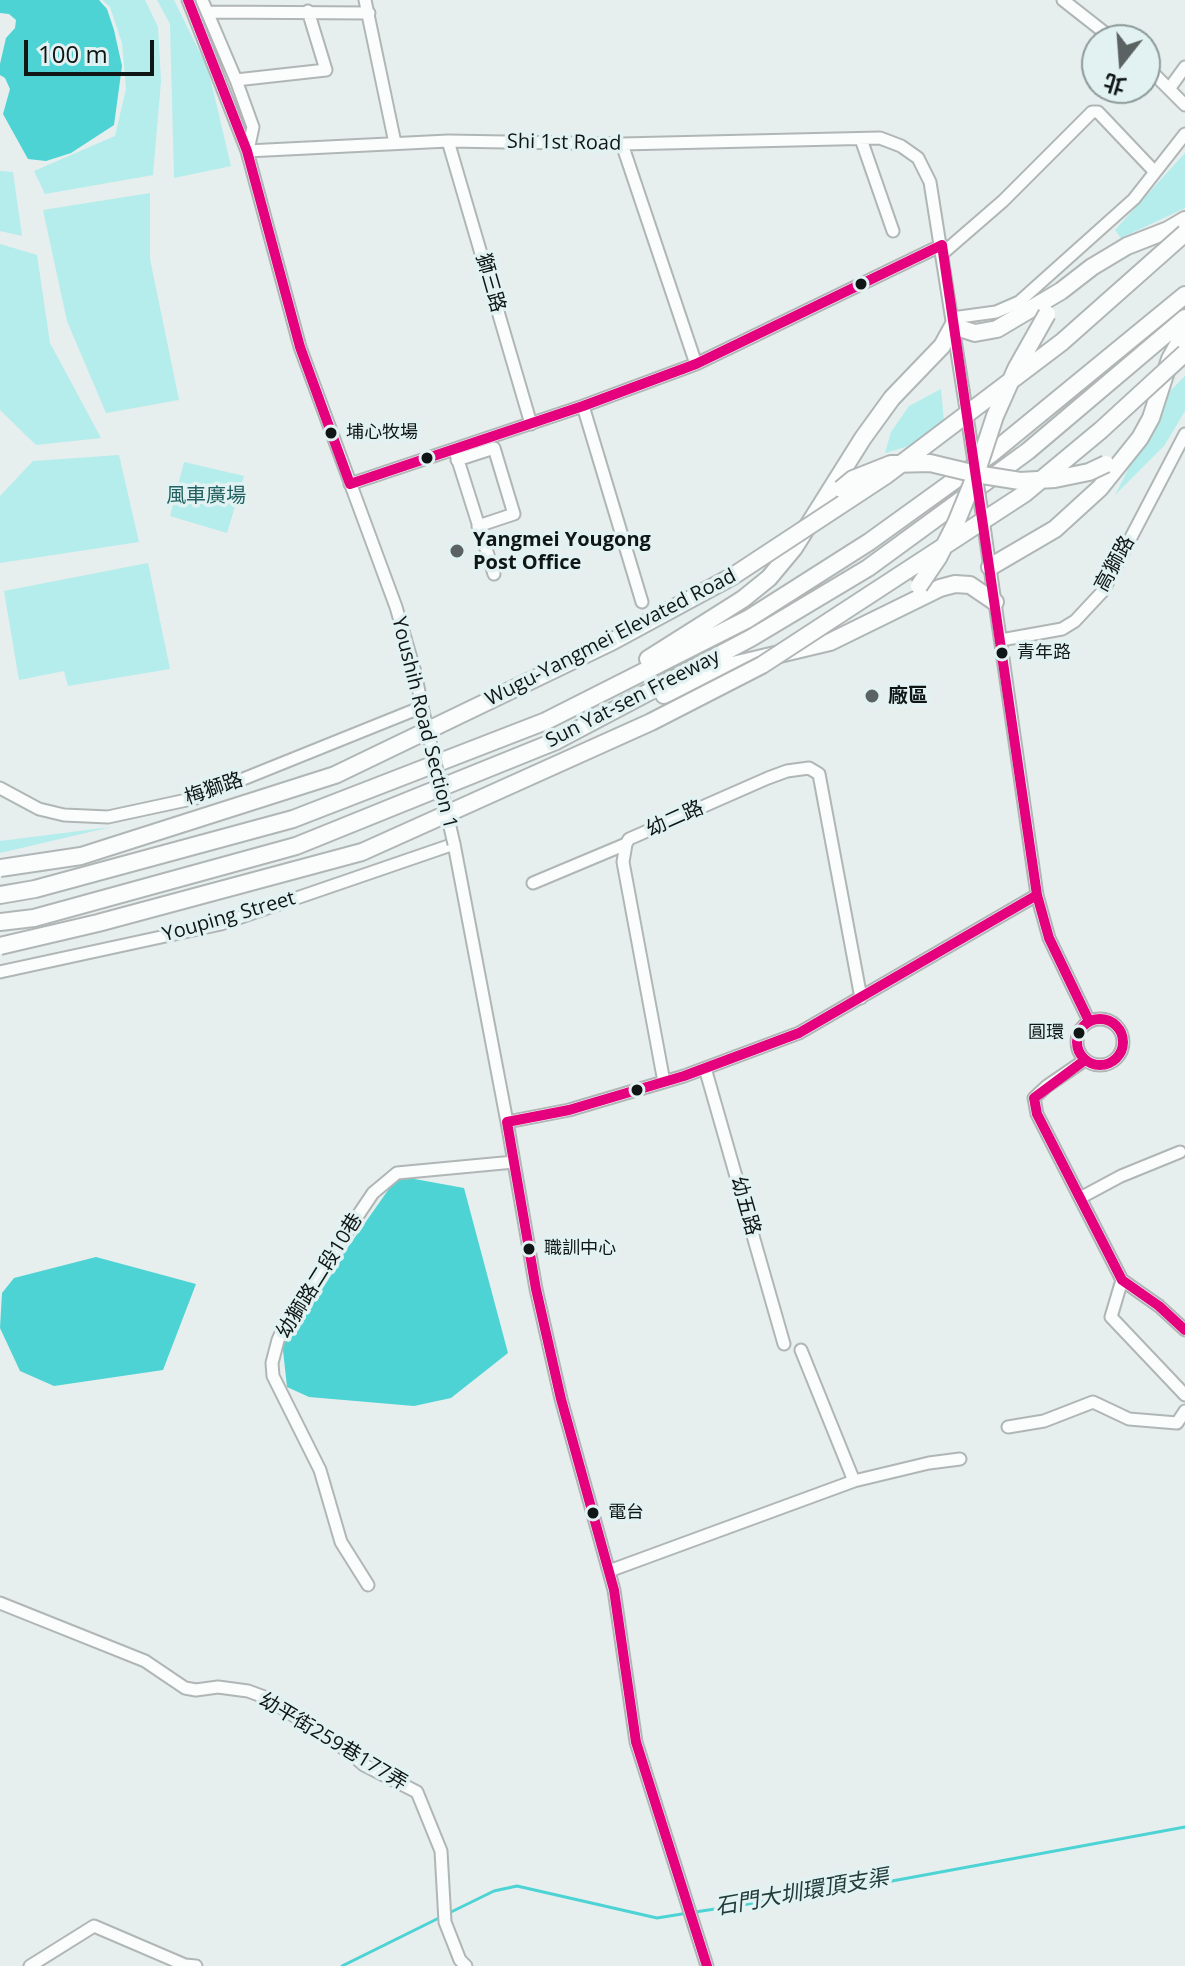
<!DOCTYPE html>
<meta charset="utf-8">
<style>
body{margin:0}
#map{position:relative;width:1185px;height:1966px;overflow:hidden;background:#e6eeee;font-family:"Open Sans","Noto Sans TC",sans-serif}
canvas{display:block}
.north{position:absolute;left:1081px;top:24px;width:80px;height:80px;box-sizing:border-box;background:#e2f2f2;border:2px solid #8e9a9a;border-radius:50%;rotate:197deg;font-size:22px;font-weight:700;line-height:32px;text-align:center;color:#101616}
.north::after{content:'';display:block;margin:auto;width:28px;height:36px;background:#5b6262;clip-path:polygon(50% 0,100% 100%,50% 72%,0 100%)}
.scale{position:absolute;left:24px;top:40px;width:130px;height:36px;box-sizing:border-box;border:4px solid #101616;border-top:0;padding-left:10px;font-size:24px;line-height:28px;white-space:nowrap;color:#101616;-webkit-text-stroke:6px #e2f2f2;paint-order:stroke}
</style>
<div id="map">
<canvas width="1185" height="1966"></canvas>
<div class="north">北</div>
<div class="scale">100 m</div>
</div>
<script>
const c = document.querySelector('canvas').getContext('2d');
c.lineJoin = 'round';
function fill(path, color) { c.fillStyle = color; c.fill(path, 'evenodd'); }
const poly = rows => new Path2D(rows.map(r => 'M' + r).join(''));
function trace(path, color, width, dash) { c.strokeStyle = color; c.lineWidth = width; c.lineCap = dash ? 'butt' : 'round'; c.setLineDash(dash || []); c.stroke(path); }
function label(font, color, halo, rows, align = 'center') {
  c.font = font + ' "Open Sans","Noto Sans TC",sans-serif'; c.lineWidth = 7; c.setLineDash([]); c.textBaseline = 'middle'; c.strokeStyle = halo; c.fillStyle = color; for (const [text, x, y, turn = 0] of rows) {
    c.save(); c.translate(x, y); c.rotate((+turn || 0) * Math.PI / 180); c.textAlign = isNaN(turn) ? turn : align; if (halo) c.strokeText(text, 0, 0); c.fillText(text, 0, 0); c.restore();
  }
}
fill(poly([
 [102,0,145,0,158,27,161,81,153,175,45,194,34,171,115,136,126,89,122,43,110,7],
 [157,0,174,0,208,69,231,166,174,178,170,24],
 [1185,153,1185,208,1121,238,1115,230],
 [0,171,13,172,22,236,0,231],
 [150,193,150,259,179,400,106,413,67,321,43,210],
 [0,244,37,255,50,343,101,438,36,445,0,410],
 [1185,376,1185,411,1164,446,1115,495,1166,395],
 [941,389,944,422,919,443,885,453,891,432,909,406],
 [119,455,139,542,0,563,0,496,33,461],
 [184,462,244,476,227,533,170,516],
 [148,563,170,669,68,686,64,671,19,680,4,591],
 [111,827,0,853,0,841]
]), '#b4edec');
fill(poly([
 [0,0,99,0,107,9,114,30,122,66,114,125,71,153,46,161,28,159,3,114,10,89,5,78,0,75,0,64,6,38,15,28,16,20,9,14,0,13],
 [398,1176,464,1188,508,1353,451,1398,414,1406,309,1397,287,1387,282,1341],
 [96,1257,196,1284,163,1370,54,1386,20,1371,0,1328,2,1293,14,1278]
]), '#4dd3d4');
trace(poly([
 [695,1912,854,1888,1185,1827],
 [449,1913,494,1891,517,1886,657,1918,688,1913],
 [342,1966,443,1916]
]), '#4dd3d4', 3);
const minor = poly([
 [202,0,236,80,253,127,248,150],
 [365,0,395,143],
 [1063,0,1114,40],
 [208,12,369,13],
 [1145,65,1185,105],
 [236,80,326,70,308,11],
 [1169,89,1185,67],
 [861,139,893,231],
 [448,141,531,424],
 [622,144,696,364],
 [247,151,448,141,622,144,880,138,901,146,918,158,930,182,963,390],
 [943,253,1003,201,1092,112,1098,112,1154,171],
 [952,318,996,312,1019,302,1134,199,1185,134],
 [583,406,642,602],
 [456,454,494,574],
 [457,460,494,448,514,514,478,526],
 [350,484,583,406,696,364,942,245],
 [985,533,1037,895,1049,938,1089,1021],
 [1001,640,1062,629,1075,621,1103,591,1185,434],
 [0,788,39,809,64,815,108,817,196,798,422,707,415,672,396,607,300,347,247,151,188,0],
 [626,844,623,862,664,1082],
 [533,883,626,844,629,839,768,778,787,771,809,768,819,774,861,998],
 [0,972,221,924,454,844,507,1122,536,1289,561,1399,614,1590,636,1742,707,1966],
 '1077 1042a23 23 0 1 1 46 0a23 23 0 1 1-46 0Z',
 [1085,1060,1047,1086,1034,1098,1037,1114,1122,1280,1159,1306,1185,1330],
 [705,1068,784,1344],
 [507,1122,569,1110,684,1076,799,1033,1037,895],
 [1080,1198,1121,1176,1180,1152],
 [1122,1280,1111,1317,1185,1395],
 [801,1350,854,1481],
 [1008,1427,1044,1421,1093,1402,1129,1419,1177,1423,1185,1411],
 [609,1571,854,1481,929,1463,960,1459],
 [368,1585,341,1542,320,1470,273,1376,272,1363,278,1340,285,1324,373,1193,397,1173,514,1162],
 [0,1603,145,1661,185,1688,196,1690,218,1687,248,1691,267,1698,349,1752,364,1765,417,1792,441,1851,445,1922,460,1960,466,1966],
 [30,1966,94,1926,185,1965,196,1966]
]);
const highway = poly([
 [990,567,1055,529,1100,488,1140,438,1151,418,1170,359,1185,332],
 [648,659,743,599,769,578,794,548,863,438,892,398,942,346,953,326,975,333,997,329,1061,291,1092,267,1127,246,1168,230,1185,220],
 [664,695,733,665,830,642,940,588,955,584,970,585,995,602],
 [0,895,35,889,293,819,546,721,748,619,869,542,991,454,1185,295],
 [0,922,34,918,296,846,556,741,751,638,868,568,1028,451,1185,318]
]);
trace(minor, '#b0b6b6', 15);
trace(highway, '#b0b6b6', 20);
trace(minor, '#fbfcfc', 11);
trace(highway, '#fbfcfc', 16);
const minorBridge = poly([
 [963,390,985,533],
 [422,707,454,844]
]);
const highwayBridge = poly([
 [841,489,853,479,891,464,930,463,976,474,1020,481,1055,479,1089,472,1106,464],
 [919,586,938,558,956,523,976,474,995,416,1016,369,1047,314],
 [0,868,81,856,335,775,613,641,733,576,885,476,1062,342,1185,233],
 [0,946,98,923,362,852,651,722,762,665,1024,494,1101,430,1185,353]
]);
trace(minorBridge, '#b0b6b6', 15, []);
trace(highwayBridge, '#b0b6b6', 20, []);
trace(minorBridge, '#fbfcfc', 11);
trace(highwayBridge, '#fbfcfc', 16);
trace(poly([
 [188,0,247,151,300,347,350,484],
 [942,245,1037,895,1049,938,1089,1021],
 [350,484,583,406,696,364,942,245],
 '1077 1042a23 23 0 1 1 46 0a23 23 0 1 1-46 0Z',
 [1085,1060,1034,1098,1037,1114,1122,1280,1159,1306,1185,1330],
 [707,1966,636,1742,614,1590,561,1399,536,1289,507,1122,569,1110,684,1076,799,1033,1037,895]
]), '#e5007d', 10);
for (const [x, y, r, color] of [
 [861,284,7,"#101616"],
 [331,433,7,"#101616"],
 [427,458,7,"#101616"],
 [457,551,8,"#5b6262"],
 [1002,653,7,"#101616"],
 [872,696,8,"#5b6262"],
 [1079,1033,7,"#101616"],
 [637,1090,7,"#101616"],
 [529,1249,7,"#101616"],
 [593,1513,7,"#101616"]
]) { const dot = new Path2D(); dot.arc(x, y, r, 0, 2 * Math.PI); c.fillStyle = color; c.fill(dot); trace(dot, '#e2f2f2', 3); }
label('18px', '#101616', '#e2f2f2', [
 ["埔心牧場",346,433],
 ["青年路",1017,653],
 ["圓環",1064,1033,"right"],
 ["職訓中心",544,1249],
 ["電台",608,1513]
], 'left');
label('20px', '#101616', '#e2f2f2', [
 ["Shi 1st Road",564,143,1],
 ["獅三路",490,283,74],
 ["高獅路",1115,564,-61],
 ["Wugu-Yangmei Elevated Road",611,638,-27],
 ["Sun Yat-sen Freeway",633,699,-27],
 ["Youshih Road Section 1",424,723,76],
 ["梅獅路",214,789,-19],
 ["幼二路",675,819,-24],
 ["Youping Street",229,917,-16],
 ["幼五路",745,1206,74],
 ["幼獅路二段10巷",320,1276,-58],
 ["幼平街259巷177弄",333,1742,31]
]);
label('20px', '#226161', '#e2f2f2', [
 ["風車廣場",206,496]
]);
label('bold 20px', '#101616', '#e2f2f2', [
 ["Yangmei Yougong",473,540],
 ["Post Office",473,563],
 ["廠區",888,696]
], 'left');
label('italic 22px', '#223b3b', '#e2f2f2', [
 ["石門大圳環頂支渠",802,1893,-10]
]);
</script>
